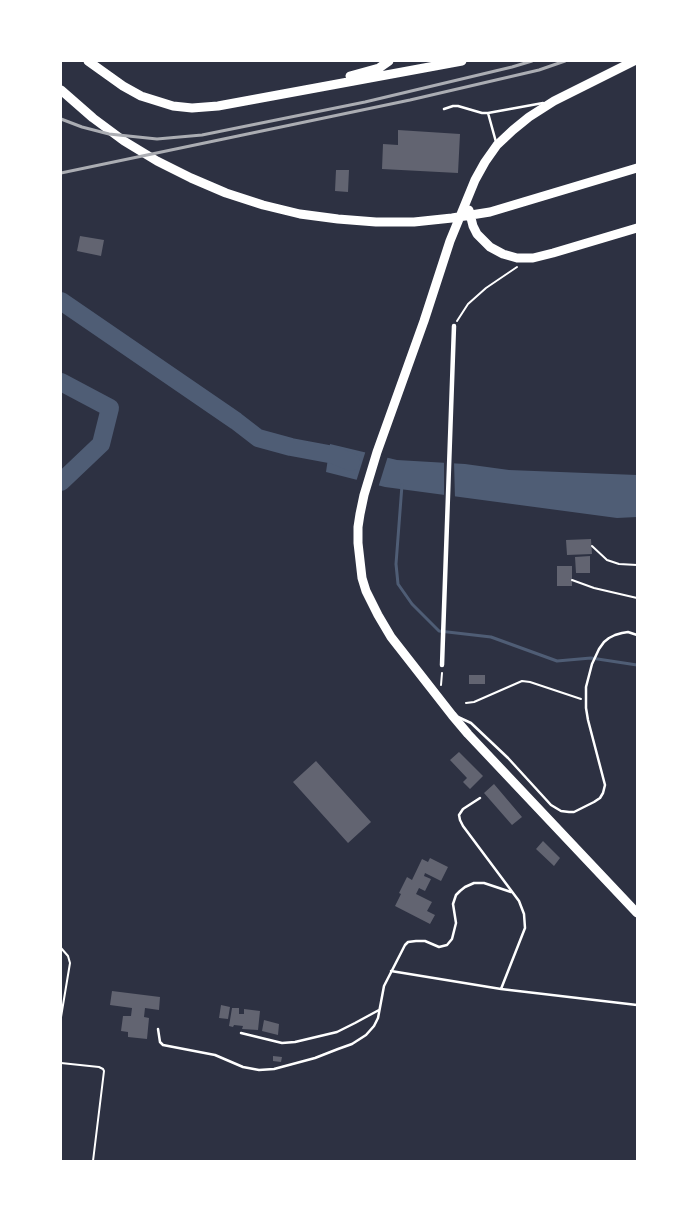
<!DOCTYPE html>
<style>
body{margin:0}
#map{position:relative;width:698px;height:1222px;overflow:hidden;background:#2d3142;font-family:"Open Sans",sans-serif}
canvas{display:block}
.frame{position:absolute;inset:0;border:62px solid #fff;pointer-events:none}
</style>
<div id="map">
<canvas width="698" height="1222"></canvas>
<div class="frame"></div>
</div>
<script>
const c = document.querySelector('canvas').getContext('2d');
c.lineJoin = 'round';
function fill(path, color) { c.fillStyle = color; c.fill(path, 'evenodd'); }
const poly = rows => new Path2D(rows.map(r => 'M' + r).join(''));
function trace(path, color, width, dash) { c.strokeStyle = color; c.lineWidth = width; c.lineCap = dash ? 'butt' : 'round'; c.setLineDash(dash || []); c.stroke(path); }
fill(poly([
 [330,444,397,460,465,464,509,470,637,475,637,517,617,518,385,487,326,472]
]), '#4f5d75');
fill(poly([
 [366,450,388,456,378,488,356,482],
 [444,460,454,461,455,499,444,497]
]), '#2d3142');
trace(poly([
 [402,485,396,564,398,584,412,604,439,631,491,637,557,661,591,658,637,665]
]), '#4f5d75', 3);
trace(poly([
 [61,301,236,421,258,438,291,447,334,455,351,462],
 [61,382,110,408,101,444,61,482]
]), '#4f5d75', 18);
fill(poly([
 [398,130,460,134,458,173,382,169,383,144,398,145],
 [336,170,349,170,348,192,335,191],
 [80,236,104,240,101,256,77,251],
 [591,539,592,554,567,555,566,540],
 [590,556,590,573,576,573,575,557],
 [557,566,572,566,572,586,557,586],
 [469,675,485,675,485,684,469,684],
 [459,752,483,776,470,789,463,782,467,778,450,760],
 [316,761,371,822,348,843,293,782],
 [494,784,522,817,512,825,484,793],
 [543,841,560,858,554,866,536,849],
 [430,858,448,867,441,881,425,873,424,876,431,879,425,891,419,888,416,894,432,902,427,911,435,915,430,924,395,906,401,894,399,893,407,877,412,880,422,859,428,862],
 [112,991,160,997,159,1010,145,1008,144,1017,149,1018,147,1039,128,1037,128,1032,121,1031,123,1016,131,1016,132,1008,110,1005],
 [221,1005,230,1007,228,1019,219,1018],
 [232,1008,239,1008,239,1014,244,1014,244,1009,260,1011,258,1030,242,1029,243,1026,234,1025,233,1027,229,1026],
 [264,1020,279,1024,278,1035,262,1031],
 [273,1056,282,1057,281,1062,273,1061]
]), '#626471');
trace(poly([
 [457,321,468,304,486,288,517,267],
 [592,546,607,560,619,564,637,565],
 [572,580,594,588,637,598],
 [441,685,442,673],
 [466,703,474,702,522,681,530,682,581,699],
 [61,948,68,956,70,963,61,1017],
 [61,1063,99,1067,103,1069,104,1071,93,1161]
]), '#fff', 2);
trace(poly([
 [444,109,453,106,458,106,482,113,488,113,543,103],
 [488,113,496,142],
 [458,717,471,723,508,758,551,805,561,811,569,812,574,812,594,802,600,798,603,793,605,785,588,720,586,708,586,687,592,664,599,649,604,642,609,638,615,635,622,633,628,632,637,635],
 [480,798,463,809,459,815,460,820,463,826,519,901,524,914,525,928,501,989],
 [391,971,501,989,637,1005],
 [158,1029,160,1042,163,1045,215,1055,243,1067,259,1070,274,1069,315,1058,338,1049,352,1044,366,1035,374,1026,378,1018,384,986,405,945,408,942,416,941,425,941,439,947,447,945,452,939,456,923,453,904,456,895,460,891,465,887,474,883,484,883,511,892],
 [241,1033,282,1043,295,1042,337,1032,355,1023,379,1010]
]), '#fff', 2.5);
trace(poly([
 [442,665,454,326]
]), '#fff', 4.5);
trace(poly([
 [88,61,123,86,141,96,173,106,192,108,218,106,462,61],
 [350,76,379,68,389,61]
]), '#fff', 9);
trace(poly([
 [634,61,554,101,529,117,513,130,497,145,485,162,475,180,450,241,424,321,377,452,364,495,360,514,358,527,358,543,362,578,366,591,378,615,391,637,452,715,468,734,637,913],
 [61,90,93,118,124,141,157,161,191,178,226,193,263,205,300,214,338,219,376,222,414,222,452,218,490,212,637,168],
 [469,210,473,226,477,234,490,247,503,254,517,258,533,258,553,253,637,228]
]), '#fff', 9);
trace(poly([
 [61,119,82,127,109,134,157,139,202,135,365,102,512,67,532,61],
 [61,173,410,100,539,70,565,61]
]), '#abadb3', 3);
</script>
